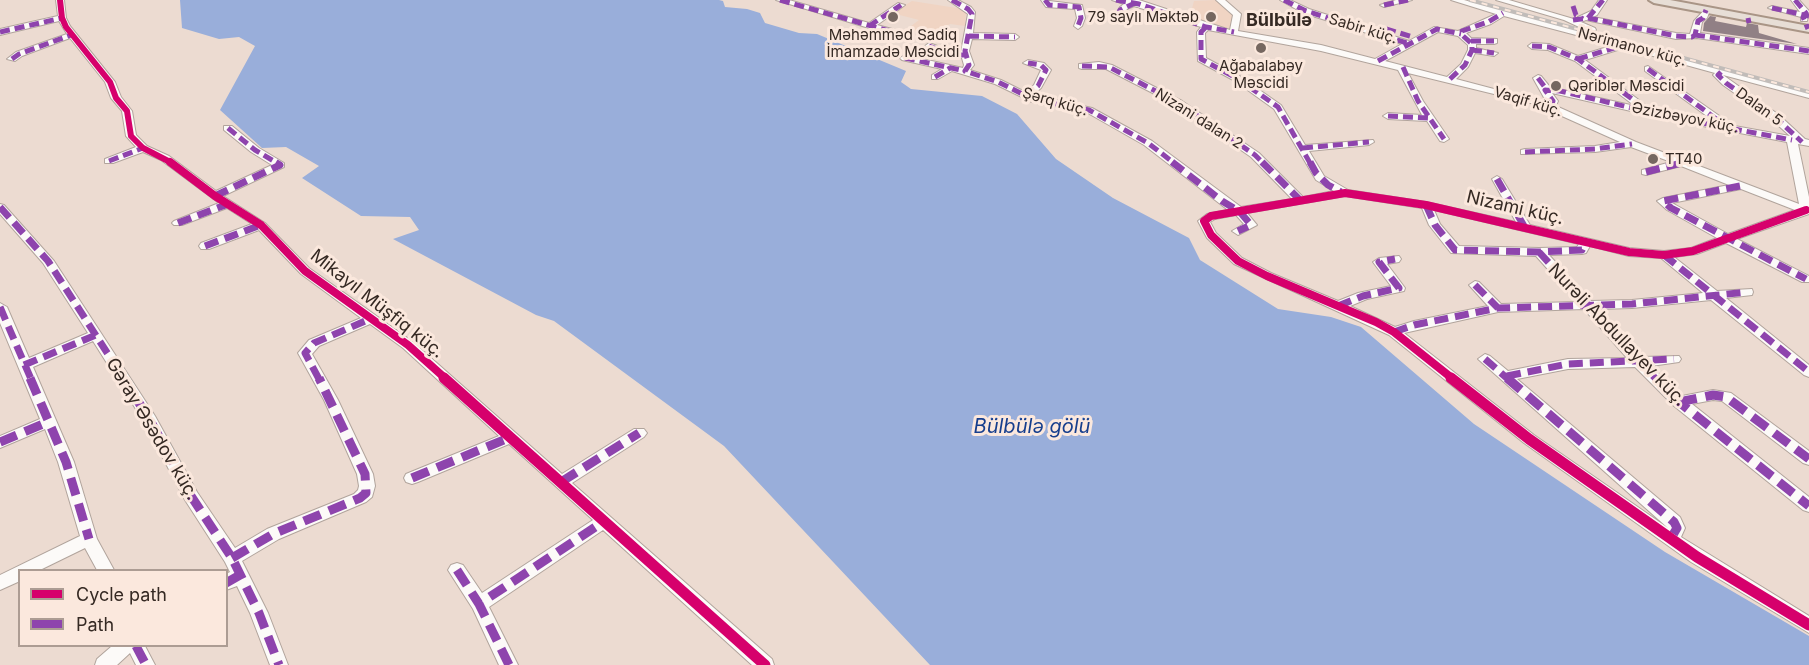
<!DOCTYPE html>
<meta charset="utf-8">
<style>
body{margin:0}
#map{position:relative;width:1809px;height:665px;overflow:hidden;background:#ecdbd1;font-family:Inter,sans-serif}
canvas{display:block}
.legend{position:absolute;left:18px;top:569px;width:210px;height:78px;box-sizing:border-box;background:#fbe8dd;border:2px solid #ac9c93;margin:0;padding:8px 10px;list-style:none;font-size:18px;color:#352923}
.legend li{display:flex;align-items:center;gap:12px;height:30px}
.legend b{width:30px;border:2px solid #ac9c93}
</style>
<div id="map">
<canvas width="1809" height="665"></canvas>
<ul class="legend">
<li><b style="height:8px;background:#d6006c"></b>Cycle path</li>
<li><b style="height:8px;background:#8e44ad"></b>Path</li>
</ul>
</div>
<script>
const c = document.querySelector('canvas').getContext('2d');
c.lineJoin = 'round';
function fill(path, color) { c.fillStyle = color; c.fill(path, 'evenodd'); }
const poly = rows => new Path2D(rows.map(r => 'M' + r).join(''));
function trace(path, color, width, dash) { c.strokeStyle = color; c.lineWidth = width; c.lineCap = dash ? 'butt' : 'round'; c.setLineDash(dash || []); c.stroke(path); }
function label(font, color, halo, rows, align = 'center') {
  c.font = font + ' Inter,sans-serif'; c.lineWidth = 6; c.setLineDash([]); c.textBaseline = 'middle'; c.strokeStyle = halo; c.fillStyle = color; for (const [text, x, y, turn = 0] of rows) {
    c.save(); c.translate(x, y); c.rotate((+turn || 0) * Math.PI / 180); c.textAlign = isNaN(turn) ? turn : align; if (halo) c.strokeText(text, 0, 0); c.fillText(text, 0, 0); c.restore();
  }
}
fill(poly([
 [1216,0,1233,14,1230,28,1223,29,1189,20,1194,1],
 [912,1,963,9,966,12,965,26,950,24,931,35,907,29,919,20,892,13]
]), '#f0d4c3');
fill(poly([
 [180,0,719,0,723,1,725,7,747,9,760,13,765,23,799,33,817,34,906,71,901,82,911,89,982,96,1017,114,1056,159,1113,198,1189,238,1200,260,1278,309,1331,317,1361,327,1474,424,1665,552,1809,636,1809,665,930,665,724,446,554,321,536,315,393,239,419,230,410,217,361,216,302,178,319,166,286,147,262,148,220,110,255,46,239,37,219,39,182,28]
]), '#99aeda');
fill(poly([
 [1710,16,1716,17,1715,21,1746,27,1747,23,1758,25,1759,33,1797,44,1703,31,1704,23]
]), '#918085');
const minor = poly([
 [56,0,64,0,66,18,70,26,115,82,121,97,132,111,136,135,147,146,169,156,216,191,272,165,251,152,224,130,224,126,232,126,259,148,284,163,284,167,223,196,265,223,309,268,413,342,562,474,634,429,644,429,647,433,644,437,572,483,772,659,774,665,752,665,603,530,489,607,518,665,499,665,473,609,448,570,451,565,457,563,463,565,482,593,593,520,509,444,418,482,412,484,406,482,404,478,406,474,499,436,403,348,370,324,319,346,312,354,338,400,373,474,375,486,372,497,366,502,279,539,242,561,268,613,288,665,270,665,250,613,237,586,226,590,226,574,230,572,225,562,185,500,144,422,93,341,33,367,74,462,97,539,114,570,97,570,85,548,40,570,20,570,20,581,0,590,0,575,80,536,58,462,45,429,0,448,0,436,40,419,0,323,0,303,7,307,29,358,88,333,43,263,0,214,0,204,4,205,54,261,155,416,197,492,235,548,267,529,354,494,358,490,359,486,357,474,324,400,298,353,309,340,361,318,301,274,259,230,209,249,201,249,199,246,201,243,252,224,227,208,182,225,174,225,172,223,174,221,219,203,161,160,143,152,113,163,105,163,105,159,136,147,126,136,122,111,111,98,105,82,70,38,22,56,15,61,7,59,16,52,67,34,59,21,0,35,0,29,58,16,56,0],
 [776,0,789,0,869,23,898,3,905,5,877,25,892,29,892,33,889,34,776,0],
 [948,0,958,0,971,7,975,12,973,33,1015,34,1019,37,1015,40,972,39,969,51,974,65,970,70,1001,80,1025,92,1034,85,1041,70,1023,63,1028,60,1044,63,1051,70,1041,88,1033,95,1092,108,1152,141,1241,207,1292,199,1251,157,1176,105,1106,69,1082,69,1079,68,1079,64,1099,62,1112,65,1182,101,1259,153,1303,197,1334,191,1316,180,1274,109,1235,81,1198,61,1197,32,1201,27,1134,6,1127,9,1121,19,1115,19,1114,17,1120,7,1124,4,1112,0,1139,0,1230,30,1233,15,1216,0,1225,0,1241,14,1238,31,1321,45,1375,59,1402,44,1303,13,1280,0,1290,0,1309,9,1409,41,1434,27,1458,31,1496,14,1451,0,1464,0,1809,92,1809,98,1723,75,1779,115,1805,139,1809,140,1809,146,1798,144,1809,197,1809,214,1737,239,1809,276,1809,282,1802,282,1726,243,1697,254,1674,257,1717,291,1752,289,1753,292,1752,295,1726,298,1809,365,1809,377,1804,375,1711,300,1632,308,1598,309,1642,357,1679,356,1681,359,1679,362,1651,366,1682,396,1713,390,1731,393,1809,451,1809,465,1803,463,1722,401,1713,400,1692,404,1809,497,1809,512,1803,510,1674,406,1635,367,1568,369,1517,379,1680,517,1685,528,1681,537,1809,616,1809,633,1691,562,1524,443,1389,335,1234,264,1207,238,1198,221,1207,214,1228,210,1144,145,1086,112,1032,102,995,84,952,71,938,79,932,79,932,75,942,69,902,60,900,58,905,55,963,68,964,65,962,58,950,57,925,46,929,43,954,52,961,52,968,14,948,0],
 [1504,16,1614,45,1578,56,1549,44,1532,43,1528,46,1532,49,1548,50,1575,61,1635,106,1550,87,1541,76,1538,75,1533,78,1547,103,1456,79,1468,67,1475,53,1494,56,1498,53,1476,48,1476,44,1494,44,1497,43,1497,39,1471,38,1466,33,1491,24,1504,16],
 [1208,30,1321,51,1398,70,1422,115,1388,113,1383,116,1388,119,1427,121,1440,141,1444,142,1449,139,1423,101,1408,73,1535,104,1620,142,1595,146,1525,149,1521,150,1521,154,1595,152,1631,147,1671,162,1642,170,1642,174,1646,175,1681,166,1729,185,1663,198,1657,201,1667,210,1717,238,1691,248,1664,251,1629,248,1530,225,1502,179,1497,176,1492,179,1516,222,1426,202,1348,190,1324,176,1309,151,1369,145,1374,142,1373,140,1305,145,1281,105,1241,77,1206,58,1205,33,1208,30],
 [1438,32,1458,36,1468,45,1468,50,1461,64,1447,77,1385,61,1438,32],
 [1624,48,1715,73,1713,75,1723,85,1771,119,1790,136,1729,125,1728,122,1648,66,1645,67,1645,71,1715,122,1651,109,1585,60,1624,48],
 [1552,93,1666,119,1787,142,1799,204,1636,142,1556,106,1558,101,1552,93],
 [1741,189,1795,210,1728,234,1672,203,1741,189],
 [1345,196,1422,208,1429,225,1451,253,1536,256,1577,302,1501,304,1479,282,1475,281,1469,285,1488,306,1414,321,1395,327,1350,306,1367,299,1404,291,1405,288,1387,264,1399,262,1401,259,1399,256,1379,258,1373,262,1391,286,1358,293,1338,301,1271,273,1242,258,1216,233,1210,222,1215,219,1236,215,1244,224,1232,231,1238,235,1257,225,1247,213,1345,196],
 [1434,210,1579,244,1577,247,1539,248,1459,246,1440,224,1434,210],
 [1590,246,1629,256,1661,258,1703,293,1632,300,1591,301,1549,255,1582,254,1586,253,1590,246],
 [1584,309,1627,358,1568,359,1508,371,1490,356,1485,354,1478,359,1668,528,1534,435,1404,333,1498,312,1584,309],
 [1041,0,1082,5,1085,18,1082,26,1078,29,1074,26,1077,18,1075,9,1046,7,1041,0],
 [1396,0,1412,0,1384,7,1380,5,1396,0],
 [1496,0,1509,0,1577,20,1578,17,1591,11,1599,0,1607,0,1597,15,1593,17,1676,33,1690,34,1694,21,1706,8,1710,10,1707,18,1702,22,1700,33,1809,48,1809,54,1697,38,1676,39,1586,20,1581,22,1595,28,1596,30,1592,33,1564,20,1496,0],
 [1791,0,1799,0,1809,11,1807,21,1801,21,1801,17,1768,8,1772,6,1800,12,1791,0],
 [112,646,145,646,155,665,136,665,130,653,117,665,95,665,97,659,112,646]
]);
const major = poly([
 [1649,0,1670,0,1809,26,1809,32,1654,3,1649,0]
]);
trace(minor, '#b1a49c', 2);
trace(major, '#a99586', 4);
fill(minor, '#fcfaf8');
fill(major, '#e7ded6');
const rail = poly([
 [1470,0,1809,92]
]);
trace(rail, '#c1bcb9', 4);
trace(rail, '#fbe8dd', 2, [6]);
trace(poly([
 [780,0,889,31],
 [952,0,968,9,972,14,965,51,969,65,965,71,998,82,1035,100,1089,110,1148,143,1174,163],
 [1045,0,1049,5,1079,7,1081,18,1078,26],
 [1116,0,1139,4,1206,27,1234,32],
 [1284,0,1306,11,1410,44],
 [1795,0,1806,13,1803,17,1808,29],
 [1384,5,1408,0],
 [1573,6,1576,15,1583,19],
 [1772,8,1809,16],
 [1118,17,1120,10,1135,3],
 [1588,18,1676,36,1692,37,1695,35,1698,21,1703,18,1706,10],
 [1748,18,1749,23],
 [1573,20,1588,18,1603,0],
 [869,26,901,5],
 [1206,27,1201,32,1201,59,1238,79,1278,107,1310,163],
 [1386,29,1413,37],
 [0,32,62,18],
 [1695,35,1809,51],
 [969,36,1015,37],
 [1471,41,1494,41],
 [929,46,953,55,966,55],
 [1532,46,1549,47,1578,59,1647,110],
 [1472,50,1494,53],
 [905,58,965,71],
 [12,59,19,54,71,35],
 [1578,59,1624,45],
 [1378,61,1437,29,1461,34],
 [1082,66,1109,67,1179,103,1255,155,1263,163],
 [1403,67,1418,101,1444,139],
 [1648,69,1726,126],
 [1721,72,1718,75,1726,83,1775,117,1802,142],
 [935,77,950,68],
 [1538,78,1547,90],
 [1450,79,1465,65,1472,50,1472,44,1461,34,1462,31,1488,22,1503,13],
 [1026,96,1038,86,1046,70,1041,65,1028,63],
 [1551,106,1553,101,1545,90,1560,91,1666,116,1792,140],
 [1388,116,1430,118],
 [228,128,255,150,277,163],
 [1303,148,1369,142],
 [1525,152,1595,149,1632,144],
 [109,161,143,148]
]), '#8e44ad', 5, [10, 5]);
trace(poly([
 [1172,162,1222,201,1240,212,1251,225,1238,231],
 [1262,162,1301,201],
 [1310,162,1316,173,1328,185,1341,192],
 [1646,172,1681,163],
 [1497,179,1524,226],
 [1740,186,1663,201,1671,208,1806,279],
 [215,196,280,165,275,162],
 [1426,205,1435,225,1455,250,1539,252,1582,250,1586,241],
 [0,207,48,261,124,379],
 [178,223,228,204],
 [205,246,261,225],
 [1539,252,1656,379],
 [1664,255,1809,372],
 [1475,285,1498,308],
 [1338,306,1363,296,1399,288,1379,262,1395,259],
 [0,307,31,379],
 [1394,332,1414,325,1498,308,1632,304,1747,292],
 [1485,359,1508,379],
 [24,365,96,335],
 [1507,376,1568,364,1674,359],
 [319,379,305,353,314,343,370,319]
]), '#8e44ad', 7, [14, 7]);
trace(poly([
 [30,378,66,462,89,539],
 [123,378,150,420,191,496,232,558,259,613,279,665],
 [1507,378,1674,522,1677,528,1671,538],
 [1655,378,1679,402,1809,506],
 [1679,402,1713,395,1726,397,1809,459],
 [0,442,48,422],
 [412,478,511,437],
 [561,482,639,433],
 [232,558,273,534,360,498,366,493,365,474,319,378],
 [457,570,479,604],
 [226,583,240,575],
 [136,646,146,665],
 [509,665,479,604,603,522]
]), '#8e44ad', 9, [18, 9]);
trace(poly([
 [60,0,62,18,66,27,110,82,116,98,127,111,131,136,143,148,172,163]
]), '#d6006c', 6);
trace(poly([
 [170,162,215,196,261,225,305,271,408,345,446,379],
 [1453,379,1394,332,1376,322,1267,276,1238,261,1211,235,1204,221,1211,216,1345,193,1426,205,1629,252,1664,255,1693,251,1806,210]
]), '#d6006c', 8);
trace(poly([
 [444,378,765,665],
 [1451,378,1529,439,1697,557,1809,625]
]), '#d6006c', 11);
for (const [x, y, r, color] of [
 [893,17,6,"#756760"],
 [1211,17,6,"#756760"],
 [1261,48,6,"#756760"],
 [1556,86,6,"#756760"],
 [1653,159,6,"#756760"]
]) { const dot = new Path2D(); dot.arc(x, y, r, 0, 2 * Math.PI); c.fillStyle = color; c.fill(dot); trace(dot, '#fbe8dd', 2); }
label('15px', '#352923', '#fbe8dd', [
 ["79 saylı Məktəb",1199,17,"right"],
 ["Məhəmməd Sadiq",893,35],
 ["İmamzadə Məscidi",893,52],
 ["Ağabalabəy",1261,66],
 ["Məscidi",1261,83],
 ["Qəriblər Məscidi",1568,86,"left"],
 ["TT40",1665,159,"left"]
]);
label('15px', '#352923', '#fbe8dd', [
 ["Sabir küç.",1363,29,17],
 ["Nərimanov küç.",1632,47,15],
 ["Şərq küç.",1055,102,16],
 ["Vaqif küç.",1528,102,17],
 ["Dalan 5",1759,107,36],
 ["Əzizbəyov küç.",1685,118,11],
 ["Nizani dalan 2",1199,119,32]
]);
label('bold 18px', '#352923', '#fbe8dd', [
 ["Bülbülə",1279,21]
]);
label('18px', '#352923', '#fbe8dd', [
 ["Nizami küç.",1515,208,13],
 ["Mikayıl Müşfiq küç.",377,304,38],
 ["Nurəli Abdullayev küç.",1617,335,46],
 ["Gəray Əsədov küç.",152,429,59]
]);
label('italic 20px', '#163e8d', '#fbe8dd', [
 ["Bülbülə gölü",1032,427]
]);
</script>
